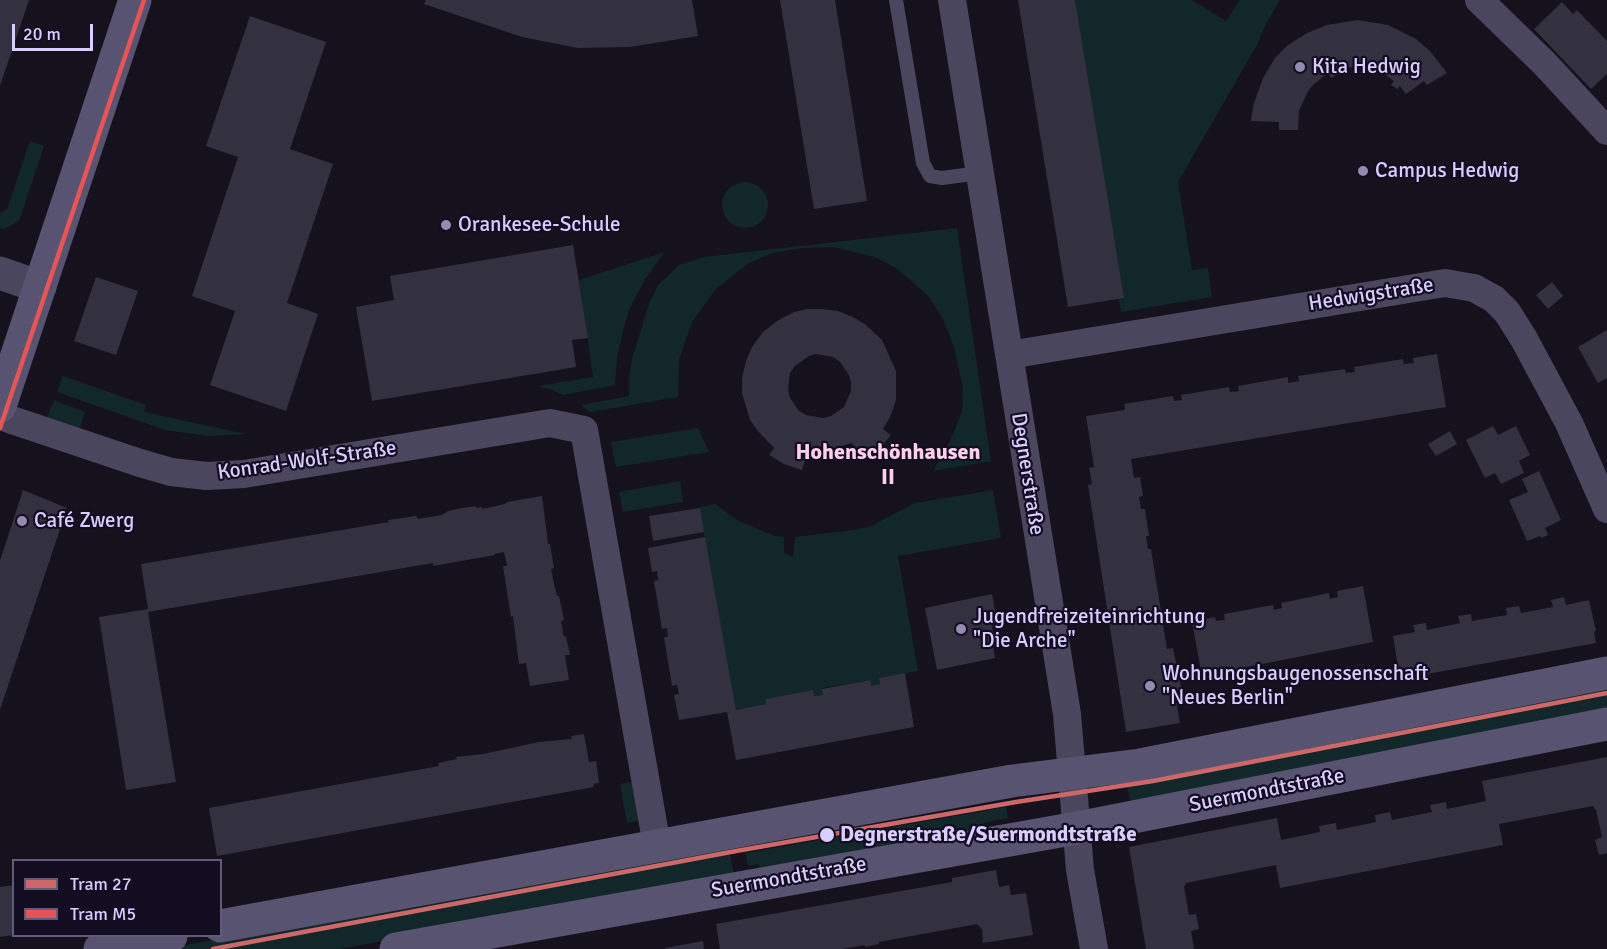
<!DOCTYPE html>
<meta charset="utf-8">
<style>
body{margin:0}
#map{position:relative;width:1607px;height:949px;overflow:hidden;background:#15121d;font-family:Signika,sans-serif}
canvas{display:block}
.legend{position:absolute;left:12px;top:859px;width:210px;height:78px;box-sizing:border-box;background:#130d22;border:2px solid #625a7a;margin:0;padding:8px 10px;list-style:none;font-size:18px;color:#d9ceff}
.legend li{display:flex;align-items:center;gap:12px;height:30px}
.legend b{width:30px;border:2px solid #625a7a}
.scale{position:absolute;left:12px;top:24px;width:81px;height:27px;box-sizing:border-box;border:3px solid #d9ceff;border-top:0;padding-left:8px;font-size:18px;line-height:21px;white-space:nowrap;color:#d9ceff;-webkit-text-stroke:4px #130d22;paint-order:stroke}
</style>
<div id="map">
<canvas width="1607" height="949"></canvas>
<ul class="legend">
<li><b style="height:8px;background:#ce6868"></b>Tram 27</li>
<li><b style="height:8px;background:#e55555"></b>Tram M5</li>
</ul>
<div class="scale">20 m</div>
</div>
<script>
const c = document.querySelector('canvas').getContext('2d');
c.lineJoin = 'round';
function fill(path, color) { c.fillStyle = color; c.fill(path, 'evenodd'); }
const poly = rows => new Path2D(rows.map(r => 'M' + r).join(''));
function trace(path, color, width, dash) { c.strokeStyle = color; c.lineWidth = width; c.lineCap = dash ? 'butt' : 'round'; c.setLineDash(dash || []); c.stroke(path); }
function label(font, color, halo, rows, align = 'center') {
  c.font = font + ' Signika,sans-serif'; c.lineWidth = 4.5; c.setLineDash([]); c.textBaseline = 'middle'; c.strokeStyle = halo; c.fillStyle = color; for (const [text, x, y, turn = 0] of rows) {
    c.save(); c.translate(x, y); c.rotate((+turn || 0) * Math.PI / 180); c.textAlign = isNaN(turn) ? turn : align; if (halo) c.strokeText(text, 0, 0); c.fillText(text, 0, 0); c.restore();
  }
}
fill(poly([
 [1075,0,1192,0,1226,21,1240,0,1280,0,1266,24,1257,45,1178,182,1192,270,1208,268,1212,297,1121,312],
 [30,141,44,146,19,221,4,229,0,228,0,213,7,209],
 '722 205a23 23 0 1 1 46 0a23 23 0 1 1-46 0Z',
 [957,228,991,461,933,471,952,437,962,411,963,388,954,347,943,319,929,297,899,270,875,257,833,247,802,248,773,253,749,263,716,289,692,322,679,360,678,397,590,412,581,405,629,396,629,378,632,359,649,304,658,285,679,265,704,257],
 [665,252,645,279,629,310,623,330,617,359,615,385,563,395,552,390,538,386,593,377,579,280],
 [63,376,146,405,144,412,246,434,207,436,165,430,57,392],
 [54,400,85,412,79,430,47,417],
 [698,428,709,452,616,467,611,442],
 [680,481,683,502,623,512,619,492],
 [993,490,1001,538,898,556,918,671,879,678,880,684,871,686,869,680,822,688,823,695,814,696,813,691,765,699,766,704,736,710,699,507,715,504,737,520,775,536,784,537,784,553,793,557,795,537,853,530,871,526,915,503],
 [1607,683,1607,714,1131,803,1126,782],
 [634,781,642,820,627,823,620,784],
 [1006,807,1008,818,983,823,983,827,855,851,762,875,759,864,748,866,745,853],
 [727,838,735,880,678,887,339,949,164,949,570,874]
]), '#11272a');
fill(poly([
 [0,0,29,0,0,86],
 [426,0,692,0,698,36,630,47,578,48,522,37,424,4],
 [780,0,835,0,867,201,814,209],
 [1018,0,1075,0,1124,298,1068,307],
 [1562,2,1573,14,1577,10,1607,41,1607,74,1591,89,1534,29],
 [250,16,326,42,290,149,333,164,287,303,318,314,286,411,210,385,235,311,192,296,238,157,206,146],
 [1358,20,1388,25,1416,39,1430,51,1447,73,1427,85,1424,81,1406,94,1400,86,1397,89,1391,85,1394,81,1378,70,1357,67,1341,68,1338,70,1340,74,1331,78,1328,73,1314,84,1308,91,1299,111,1298,130,1279,130,1279,122,1251,121,1253,106,1263,78,1275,58,1288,45,1307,33,1327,25],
 [573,245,588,338,572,340,576,367,372,401,356,307,394,300,390,276],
 [96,277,138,291,116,355,74,341],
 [1552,282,1563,296,1548,309,1536,295],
 [807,309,823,309,838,311,853,317,866,325,882,340,896,371,896,400,890,417,883,429,891,435,879,449,864,460,852,443,826,451,808,450,802,470,784,464,769,455,774,448,757,430,750,420,742,393,742,378,746,361,752,347,763,332,777,321,794,312],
 [816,354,833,357,840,362,849,375,851,383,851,391,844,407,831,416,823,418,806,415,799,411,790,398,788,389,790,373,795,366,809,356],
 [1607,330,1607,378,1598,383,1578,347],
 [1437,354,1446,407,1131,459,1134,478,1140,477,1143,496,1139,497,1141,509,1145,509,1149,536,1146,536,1148,549,1151,549,1167,649,1173,648,1182,692,1175,693,1180,723,1126,732,1088,485,1092,484,1089,468,1094,467,1086,416,1125,410,1124,404,1173,396,1174,401,1182,400,1181,395,1229,387,1230,392,1239,391,1238,386,1288,377,1288,383,1299,381,1298,376,1345,369,1346,373,1355,372,1354,367,1403,359,1404,364,1414,363,1413,358],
 [1493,426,1498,435,1516,426,1530,455,1519,461,1524,473,1501,484,1495,473,1485,478,1466,440],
 [1450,431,1457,444,1436,456,1428,444],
 [1539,471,1561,520,1545,528,1548,535,1541,538,1540,536,1527,541,1509,500,1528,492,1522,479],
 [23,490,67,508,0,710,0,561],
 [542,496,548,544,550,544,554,568,551,569,555,588,557,596,559,596,564,620,561,621,564,637,566,636,570,655,565,655,569,680,530,686,526,663,519,664,513,616,511,617,503,566,507,566,504,552,494,554,495,555,433,566,433,563,148,612,176,782,126,790,99,617,148,609,141,564,389,522,388,520,416,516,418,519,442,515,448,511,462,508,476,506,476,508,482,507,482,509,505,504,507,502],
 [700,508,704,532,653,541,649,516],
 [705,537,736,710,766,704,765,699,813,690,814,696,823,695,822,689,870,680,871,686,880,684,879,678,905,673,914,727,736,760,727,712,679,720,674,695,679,694,677,685,672,686,664,637,668,637,667,628,662,629,654,581,658,580,657,571,652,572,648,548],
 [1363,586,1373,642,1202,676,1192,622,1215,617,1216,621,1225,620,1224,614,1273,605,1274,610,1282,608,1281,603,1329,593,1330,599,1338,597,1337,591],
 [992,594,996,616,988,619,992,624,993,634,991,636,995,658,937,670,925,608],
 [1564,597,1566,605,1589,600,1596,631,1594,632,1596,643,1400,679,1393,636,1415,632,1413,625,1426,623,1427,630,1460,623,1458,616,1471,614,1472,621,1507,615,1506,608,1519,606,1521,613,1553,607,1551,600],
 [584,734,589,762,596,761,599,783,593,784,594,787,217,856,209,808,439,766,438,763,457,759,456,757,483,754,539,742,572,739,571,736],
 [1607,757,1607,853,1599,855,1595,840,1602,837,1596,810,1593,806,1499,824,1503,845,1280,888,1276,865,1186,883,1184,887,1189,915,1196,914,1199,929,1191,931,1194,949,1146,949,1129,847,1277,818,1281,840,1320,832,1319,826,1336,823,1337,830,1376,822,1375,815,1390,812,1392,820,1432,812,1430,805,1446,802,1447,809,1486,801,1482,781],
 [996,870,999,887,1009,885,1011,895,1026,893,1033,935,983,943,982,929,977,924,879,942,879,944,865,947,865,945,842,949,720,949,716,924,952,882,952,878],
 [14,885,14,935,0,937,0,887],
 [703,941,704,949,665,949,665,948]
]), '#33303f');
trace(poly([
 [896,0,923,163,930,176,942,178,980,173]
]), '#4a465e', 14);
trace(poly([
 [952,0,1067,714,1080,870,1094,949],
 [1479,0,1544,63,1607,131],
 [1009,355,1445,283,1474,288,1494,299,1507,312,1524,339,1569,423,1607,509],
 [0,416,140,463,171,472,207,476,244,474,550,423,584,430,657,846]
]), '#4a465e', 28);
trace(poly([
 [0,273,40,287]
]), '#4a465e', 33);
trace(poly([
 [0,406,135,0],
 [220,926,1012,781,1140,765,1607,673],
 [100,949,171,936],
 [396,949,1077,828,1607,724]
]), '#575371', 33);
trace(poly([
 [213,949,736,851,1016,802,1153,781,1607,693]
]), '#ce6868', 4.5);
trace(poly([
 [0,428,144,0]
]), '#e55555', 4.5);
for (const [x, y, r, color] of [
 [1300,67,6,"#948cb0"],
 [1363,171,6,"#948cb0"],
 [446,225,6,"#948cb0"],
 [22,521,6,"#948cb0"],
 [961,629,6,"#948cb0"],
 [1150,686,6,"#948cb0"],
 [827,835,8,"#d9ceff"]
]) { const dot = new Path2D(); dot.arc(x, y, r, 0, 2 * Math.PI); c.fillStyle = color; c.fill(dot); trace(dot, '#130d22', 2); }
label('21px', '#d9ceff', '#130d22', [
 ["Kita Hedwig",1312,67],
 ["Campus Hedwig",1375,171],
 ["Orankesee-Schule",458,225],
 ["Café Zwerg",34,521],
 ["Jugendfreizeiteinrichtung",973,617],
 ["\"Die Arche\"",973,641],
 ["Wohnungsbaugenossenschaft",1162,674],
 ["\"Neues Berlin\"",1162,698]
], 'left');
label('21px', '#d9ceff', '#130d22', [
 ["Hedwigstraße",1371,295,-9],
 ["Konrad-Wolf-Straße",307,461,-8],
 ["Degnerstraße",1027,474,81],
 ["Suermondtstraße",1267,791,-11],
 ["Suermondtstraße",789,878,-10]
]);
label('bold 21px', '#d9ceff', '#130d22', [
 ["Degnerstraße/Suermondtstraße",840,835]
], 'left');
label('bold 22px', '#ffd0e9', '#130d22', [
 ["Hohenschönhausen",888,453],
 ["II",888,478]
]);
</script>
